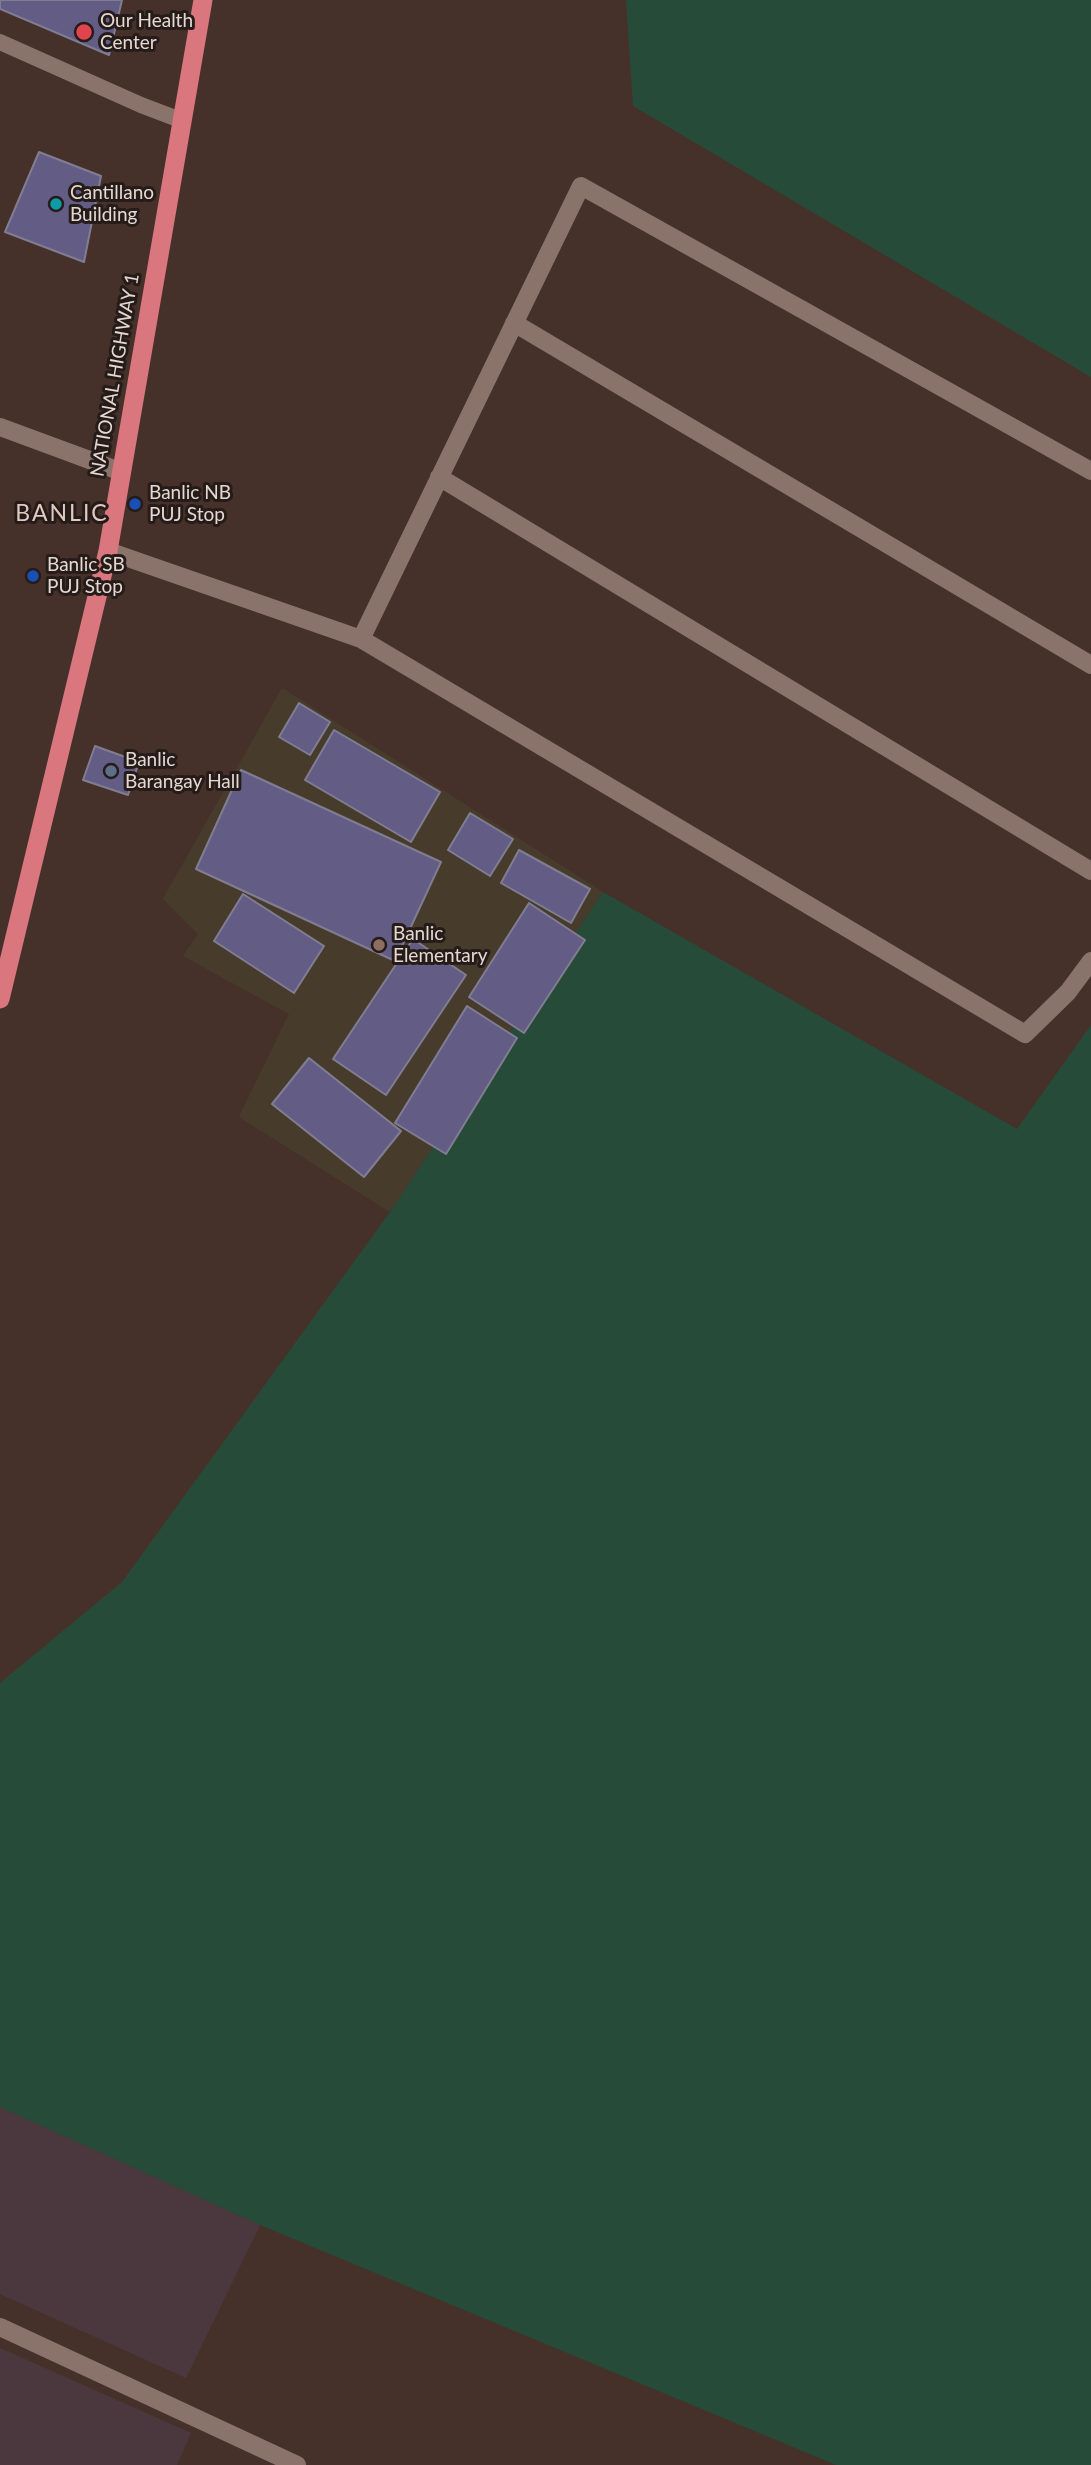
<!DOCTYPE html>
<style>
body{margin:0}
canvas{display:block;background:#45312a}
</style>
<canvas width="1091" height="2465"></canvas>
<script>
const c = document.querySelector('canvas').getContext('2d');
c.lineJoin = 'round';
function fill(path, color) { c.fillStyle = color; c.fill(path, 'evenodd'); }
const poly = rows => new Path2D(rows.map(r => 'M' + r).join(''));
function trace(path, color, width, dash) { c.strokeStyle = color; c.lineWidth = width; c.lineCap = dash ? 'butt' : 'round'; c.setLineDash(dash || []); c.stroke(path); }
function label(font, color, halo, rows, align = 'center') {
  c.font = font + ' Lato,sans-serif'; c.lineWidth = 6; c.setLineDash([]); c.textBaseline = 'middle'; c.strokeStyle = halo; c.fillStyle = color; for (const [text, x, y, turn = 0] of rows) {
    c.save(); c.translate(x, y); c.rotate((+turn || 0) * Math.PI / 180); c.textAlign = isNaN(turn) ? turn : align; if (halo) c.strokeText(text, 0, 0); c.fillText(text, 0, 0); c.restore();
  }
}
fill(poly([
 [0,2107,260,2225,186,2378,0,2294],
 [0,2348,191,2433,177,2465,0,2465]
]), '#4b383f');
fill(poly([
 [282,688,603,892,390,1212,239,1117,289,1014,183,956,198,934,163,899]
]), '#473c2c');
fill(poly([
 [626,0,1091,0,1091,377,633,106],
 [603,892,1017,1129,1091,1025,1091,2465,836,2465,260,2225,0,2107,0,1683,122,1582,390,1212]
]), '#264b39');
const building = poly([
 [0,0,122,0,109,55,0,9,0,0],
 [39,152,101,176,84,262,5,232,39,152],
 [299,703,330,722,310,755,279,737,299,703],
 [334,730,440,792,411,842,305,780,334,730],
 [95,746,139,762,128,795,83,780,95,746],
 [241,770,441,862,395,961,196,869,241,770],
 [470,813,513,839,490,876,448,850,470,813],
 [519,850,590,889,571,923,501,883,519,850],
 [243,894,324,946,294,993,214,941,243,894],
 [529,903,585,940,524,1033,469,997,529,903],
 [413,939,466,975,386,1095,333,1059,413,939],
 [467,1006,517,1038,446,1154,395,1123,467,1006],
 [309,1058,401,1131,364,1177,272,1104,309,1058]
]);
fill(building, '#635d85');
trace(building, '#807d92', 2);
trace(poly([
 [0,42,141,105,183,121]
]), '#8a736b', 16);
trace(poly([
 [514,323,1091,665],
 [0,427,122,472],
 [439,477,1091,871],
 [108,551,361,639,1025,1034,1068,992,1091,961],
 [361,639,581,186,1091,471],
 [0,2327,297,2465]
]), '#8a736b', 18);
trace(poly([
 [0,999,108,551,203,0]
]), '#d9767e', 19);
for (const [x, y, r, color] of [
 [84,32,9,"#e0444e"],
 [56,204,7,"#0f9aa8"],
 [135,504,7,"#1a4fb4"],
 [33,576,7,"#1a4fb4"],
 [111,771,7,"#5c6f8a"],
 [379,945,7,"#8d6e63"]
]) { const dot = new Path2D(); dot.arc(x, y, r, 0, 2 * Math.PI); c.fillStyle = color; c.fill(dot); trace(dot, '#251b18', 2.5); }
label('19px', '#e5d8d3', '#251b18', [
 ["Our Health",100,21],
 ["Center",100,43],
 ["Cantillano",70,193],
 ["Building",70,215],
 ["Banlic NB",149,493],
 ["PUJ Stop",149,515],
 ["Banlic SB",47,565],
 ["PUJ Stop",47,587],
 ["Banlic",125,760],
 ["Barangay Hall",125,782],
 ["Banlic",393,934],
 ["Elementary",393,956]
], 'left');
label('19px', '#e5d8d3', '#251b18', [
 ["NATIONAL HIGHWAY 1",115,375,-80]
]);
c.letterSpacing = '2px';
label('23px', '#e2c9bf', '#251b18', [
 ["BANLIC",62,514]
]);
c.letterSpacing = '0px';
</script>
